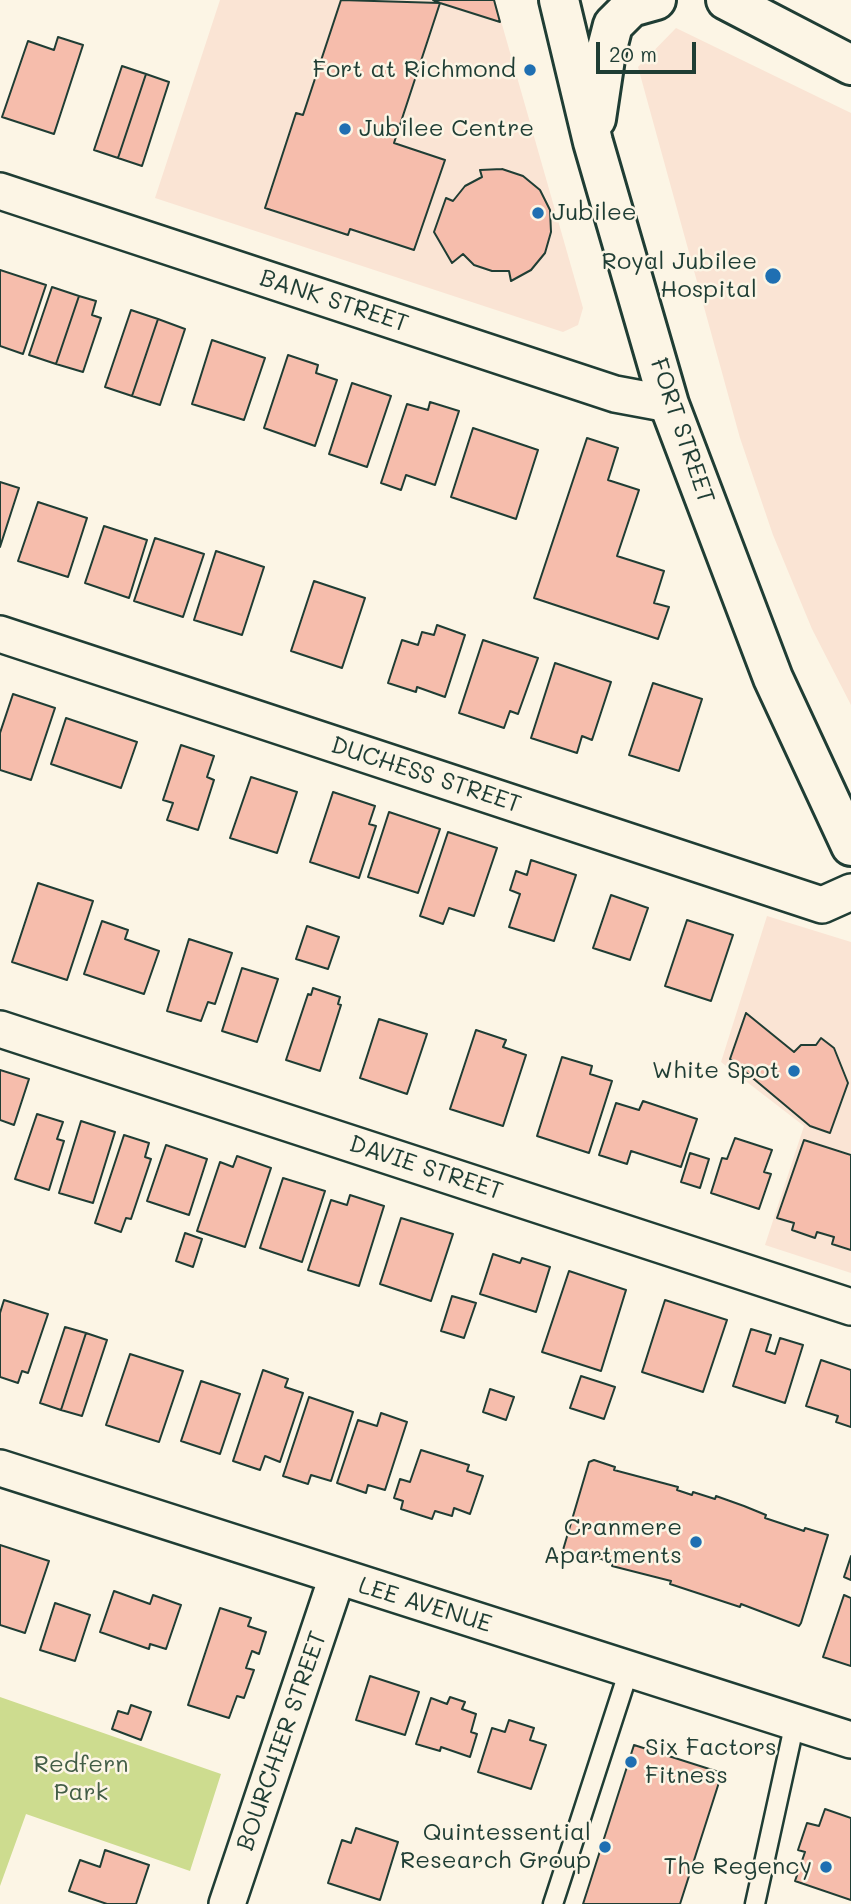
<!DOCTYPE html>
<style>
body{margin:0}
#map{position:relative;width:851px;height:1904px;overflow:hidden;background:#fcf5e5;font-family:Mali,sans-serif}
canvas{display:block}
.scale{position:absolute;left:596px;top:42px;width:100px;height:32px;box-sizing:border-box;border:4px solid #1f3d34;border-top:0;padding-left:9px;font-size:21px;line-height:24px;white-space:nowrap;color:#1f3d34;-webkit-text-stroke:5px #fcf5e5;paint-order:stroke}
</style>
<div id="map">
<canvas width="851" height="1904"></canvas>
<div class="scale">20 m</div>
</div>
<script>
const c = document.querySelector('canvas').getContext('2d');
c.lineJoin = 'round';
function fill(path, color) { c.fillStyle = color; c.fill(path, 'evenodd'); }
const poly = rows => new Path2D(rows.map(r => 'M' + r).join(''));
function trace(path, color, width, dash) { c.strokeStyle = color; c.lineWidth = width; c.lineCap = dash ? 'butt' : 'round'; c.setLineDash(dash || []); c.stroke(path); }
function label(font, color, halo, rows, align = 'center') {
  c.font = font + ' Mali,sans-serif'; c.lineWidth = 5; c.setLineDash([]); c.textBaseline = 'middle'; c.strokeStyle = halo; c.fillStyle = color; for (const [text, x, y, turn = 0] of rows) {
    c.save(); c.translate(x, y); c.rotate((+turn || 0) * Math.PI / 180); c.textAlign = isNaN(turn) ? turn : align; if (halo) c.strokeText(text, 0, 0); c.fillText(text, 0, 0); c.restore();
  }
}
fill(poly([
 [220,0,495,0,583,308,578,325,563,332,155,198],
 [676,28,851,113,851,705,812,629,773,535,740,438,638,67],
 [767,916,851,942,851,1273,765,1245,804,1126,721,1062]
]), '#fae4d4');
fill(poly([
 [0,1697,221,1774,190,1871,26,1814,0,1886]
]), '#cddc8f');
const building = poly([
 [341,0,440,3,394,143,445,160,414,250,350,229,348,235,265,208,296,113,303,115,341,0],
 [433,0,494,0,500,22,440,3,433,0],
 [58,37,83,45,54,134,2,117,28,41,54,50,58,37],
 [122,66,146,74,118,158,94,150,122,66],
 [146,74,169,82,142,166,118,158,146,74],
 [502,169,523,176,540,190,550,210,551,232,545,253,531,270,511,281,509,271,492,271,474,265,463,254,452,263,434,232,446,198,453,201,465,186,482,177,480,170,502,169],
 [0,270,46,285,23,354,0,346,0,270],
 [52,287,79,296,56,364,29,355,52,287],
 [79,296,96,301,92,315,101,318,83,372,56,364,79,296],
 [131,310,158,319,132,396,105,387,131,310],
 [158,319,185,329,160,405,132,396,158,319],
 [212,340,265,358,244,420,192,404,212,340],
 [288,355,318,365,316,373,337,380,315,446,264,428,288,355],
 [352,383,391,396,367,467,329,454,352,383],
 [430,402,459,411,435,485,406,475,401,490,381,483,407,404,428,410,430,402],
 [473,428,538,450,516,519,451,497,473,428],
 [587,438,618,448,608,480,639,490,617,556,664,571,654,603,669,607,658,639,534,598,587,438],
 [0,482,19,488,0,547,0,482],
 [38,502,87,518,68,577,18,561,38,502],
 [104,526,147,540,129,598,85,583,104,526],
 [155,538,204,554,183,617,134,601,155,538],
 [216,551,264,567,242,635,194,620,216,551],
 [314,581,365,598,342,668,291,651,314,581],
 [437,625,465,635,445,697,417,687,416,692,388,683,402,640,418,645,422,632,434,635,437,625],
 [483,640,538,658,518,714,510,711,504,728,459,713,483,640],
 [555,663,611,682,592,740,582,736,577,753,531,738,555,663],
 [653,683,702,699,679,771,629,755,653,683],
 [13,694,55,708,31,780,0,770,0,733,13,694],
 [66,718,137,742,121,788,51,764,66,718],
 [181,745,214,756,207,777,214,780,198,830,167,820,173,803,163,800,181,745],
 [251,777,297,792,277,853,230,838,251,777],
 [333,792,375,806,369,824,376,826,359,878,310,862,333,792],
 [389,812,440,829,418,893,368,877,389,812],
 [448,832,497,848,474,916,449,908,443,924,420,916,448,832],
 [531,860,576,875,554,941,509,927,520,894,510,890,516,871,527,875,531,860],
 [38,883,93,901,67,980,12,962,38,883],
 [611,895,648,908,630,960,593,948,611,895],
 [687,920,733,935,711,1001,665,986,687,920],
 [102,921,128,930,125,939,159,951,144,994,84,974,102,921],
 [307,926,339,937,328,969,296,959,307,926],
 [189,939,232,953,215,1004,208,1002,201,1021,167,1011,189,939],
 [242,968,278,979,257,1042,222,1031,242,968],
 [313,988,340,997,338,1004,341,1005,320,1071,286,1060,308,994,311,995,313,988],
 [746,1013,794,1052,801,1045,816,1045,821,1038,834,1048,848,1083,830,1133,810,1126,730,1059,746,1013],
 [379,1019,427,1034,407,1094,360,1078,379,1019],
 [476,1030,506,1040,503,1047,526,1055,503,1126,450,1109,476,1030],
 [562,1057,592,1066,590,1074,612,1081,589,1153,537,1136,562,1057],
 [0,1070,29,1079,14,1125,0,1120,0,1070],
 [643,1101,697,1119,681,1167,631,1151,627,1164,599,1155,616,1103,639,1110,643,1101],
 [37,1114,63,1122,57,1139,64,1141,49,1190,15,1179,37,1114],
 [81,1121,115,1132,93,1203,59,1193,81,1121],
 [124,1135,149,1143,145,1157,151,1159,131,1219,126,1218,121,1232,95,1223,124,1135],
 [735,1138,772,1150,764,1172,771,1174,759,1209,711,1193,722,1158,727,1159,735,1138],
 [804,1140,851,1155,851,1250,832,1244,834,1237,817,1232,815,1238,792,1230,794,1223,777,1218,804,1140],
 [166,1145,207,1159,189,1215,147,1201,166,1145],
 [690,1153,709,1159,700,1188,681,1182,690,1153],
 [237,1156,271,1168,245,1247,197,1231,220,1162,233,1167,237,1156],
 [283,1178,325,1191,302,1262,260,1248,283,1178],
 [350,1195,384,1206,359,1286,308,1270,331,1200,347,1205,350,1195],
 [401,1218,453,1234,431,1301,380,1284,401,1218],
 [185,1233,202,1239,193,1267,176,1261,185,1233],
 [493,1254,520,1263,522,1258,550,1267,536,1312,480,1294,493,1254],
 [569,1271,626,1290,601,1371,542,1352,569,1271],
 [452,1296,476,1303,464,1338,441,1331,452,1296],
 [4,1300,48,1314,28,1373,22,1371,18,1383,0,1377,0,1313,4,1300],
 [665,1300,727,1320,703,1392,642,1372,665,1300],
 [65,1327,86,1333,61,1410,40,1403,65,1327],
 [751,1329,771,1335,766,1351,775,1354,780,1338,803,1345,785,1403,733,1386,751,1329],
 [86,1333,107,1340,82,1416,61,1410,86,1333],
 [130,1354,183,1371,159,1442,106,1425,130,1354],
 [821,1360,851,1370,851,1427,836,1422,838,1416,806,1406,821,1360],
 [263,1370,288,1379,285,1387,303,1393,280,1462,265,1456,260,1470,233,1461,263,1370],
 [581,1376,615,1387,604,1419,570,1408,581,1376],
 [201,1381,240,1394,220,1454,181,1441,201,1381],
 [490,1389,514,1397,506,1420,483,1412,490,1389],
 [309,1397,353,1412,331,1481,311,1475,308,1484,283,1476,309,1397],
 [381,1413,407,1422,385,1490,368,1485,366,1493,337,1483,358,1420,377,1426,381,1413],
 [421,1450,469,1465,467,1471,483,1476,470,1514,454,1508,452,1516,435,1511,432,1519,401,1509,403,1501,394,1498,400,1479,410,1482,421,1450],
 [594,1460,615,1467,614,1470,678,1487,677,1490,692,1495,693,1492,715,1499,716,1496,744,1506,766,1515,765,1518,804,1531,805,1528,828,1535,801,1623,799,1626,741,1604,740,1607,670,1584,671,1581,612,1566,613,1563,587,1554,586,1557,563,1550,589,1462,594,1460],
 [0,1545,49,1561,25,1633,0,1625,0,1545],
 [851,1556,851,1580,844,1577,851,1556],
 [114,1591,150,1604,153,1595,181,1605,166,1649,150,1644,149,1649,100,1632,114,1591],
 [844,1595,851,1598,851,1666,823,1657,844,1595],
 [55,1603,90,1615,75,1661,40,1650,55,1603],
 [220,1608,251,1618,248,1626,266,1632,259,1654,252,1651,246,1668,254,1670,244,1698,237,1696,229,1718,188,1705,220,1608],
 [370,1676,419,1692,405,1735,356,1720,370,1676],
 [450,1697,465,1702,462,1709,476,1714,471,1732,477,1734,470,1757,441,1747,440,1751,416,1744,431,1698,447,1704,450,1697],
 [131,1705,151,1712,141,1740,112,1729,118,1711,128,1714,131,1705],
 [509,1720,534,1728,530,1740,546,1745,531,1789,478,1772,492,1728,505,1732,509,1720],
 [634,1745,722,1773,680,1904,583,1904,634,1745],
 [825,1809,851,1818,851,1900,795,1881,805,1852,798,1850,807,1823,819,1826,825,1809],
 [356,1828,398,1842,380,1900,328,1883,342,1840,351,1843,356,1828],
 [105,1850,149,1865,136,1904,107,1904,69,1891,80,1860,100,1867,105,1850]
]);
fill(building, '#f6bdac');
trace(building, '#1f3d34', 2);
const service = poly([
 [553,1904,629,1670],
 [755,1904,795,1722]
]);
const minor = poly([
 [0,191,615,394,669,404],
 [0,634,822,905,851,892],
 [0,1029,851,1307],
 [0,1468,851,1740],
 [227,1904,337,1577]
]);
const secondary = poly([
 [559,0,593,142,669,404,773,678,851,846],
 [726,0,851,65],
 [596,119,606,52,613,25,631,7,656,0]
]);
trace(service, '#1f3d34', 23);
trace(minor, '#1f3d34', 40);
trace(secondary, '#1f3d34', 44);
trace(service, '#fcf5e5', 18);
trace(minor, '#fcf5e5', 35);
trace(secondary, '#fcf5e5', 38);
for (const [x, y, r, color] of [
 [530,70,7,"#1f6fb2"],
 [345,129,7,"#1f6fb2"],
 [538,213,7,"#1f6fb2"],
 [773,276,9,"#1f6fb2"],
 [794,1071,7,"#1f6fb2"],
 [696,1542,7,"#1f6fb2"],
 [631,1762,7,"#1f6fb2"],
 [605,1847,7,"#1f6fb2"],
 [826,1867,7,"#1f6fb2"]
]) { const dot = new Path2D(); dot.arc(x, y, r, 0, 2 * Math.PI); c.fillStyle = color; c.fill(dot); trace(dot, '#fcf5e5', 2.5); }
label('24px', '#1f3d34', '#fcf5e5', [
 ["Fort at Richmond",516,70],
 ["Jubilee Centre",359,129,"left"],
 ["Jubilee",552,213,"left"],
 ["Royal Jubilee",757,262],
 ["Hospital",757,290],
 ["White Spot",780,1071],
 ["Cranmere",682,1528],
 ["Apartments",682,1556],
 ["Six Factors",645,1748,"left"],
 ["Fitness",645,1776,"left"],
 ["Quintessential",591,1833],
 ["Research Group",591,1861],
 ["The Regency",812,1867]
], 'right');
label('24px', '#1f3d34', '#fcf5e5', [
 ["BANK STREET",334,301,18],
 ["FORT STREET",682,431,71],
 ["DUCHESS STREET",426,775,18],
 ["DAVIE STREET",426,1168,18],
 ["LEE AVENUE",425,1605,17],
 ["BOURCHIER STREET",282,1741,-71]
]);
label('24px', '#425d46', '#fcf5e5', [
 ["Redfern",81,1765],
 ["Park",81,1793]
]);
</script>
